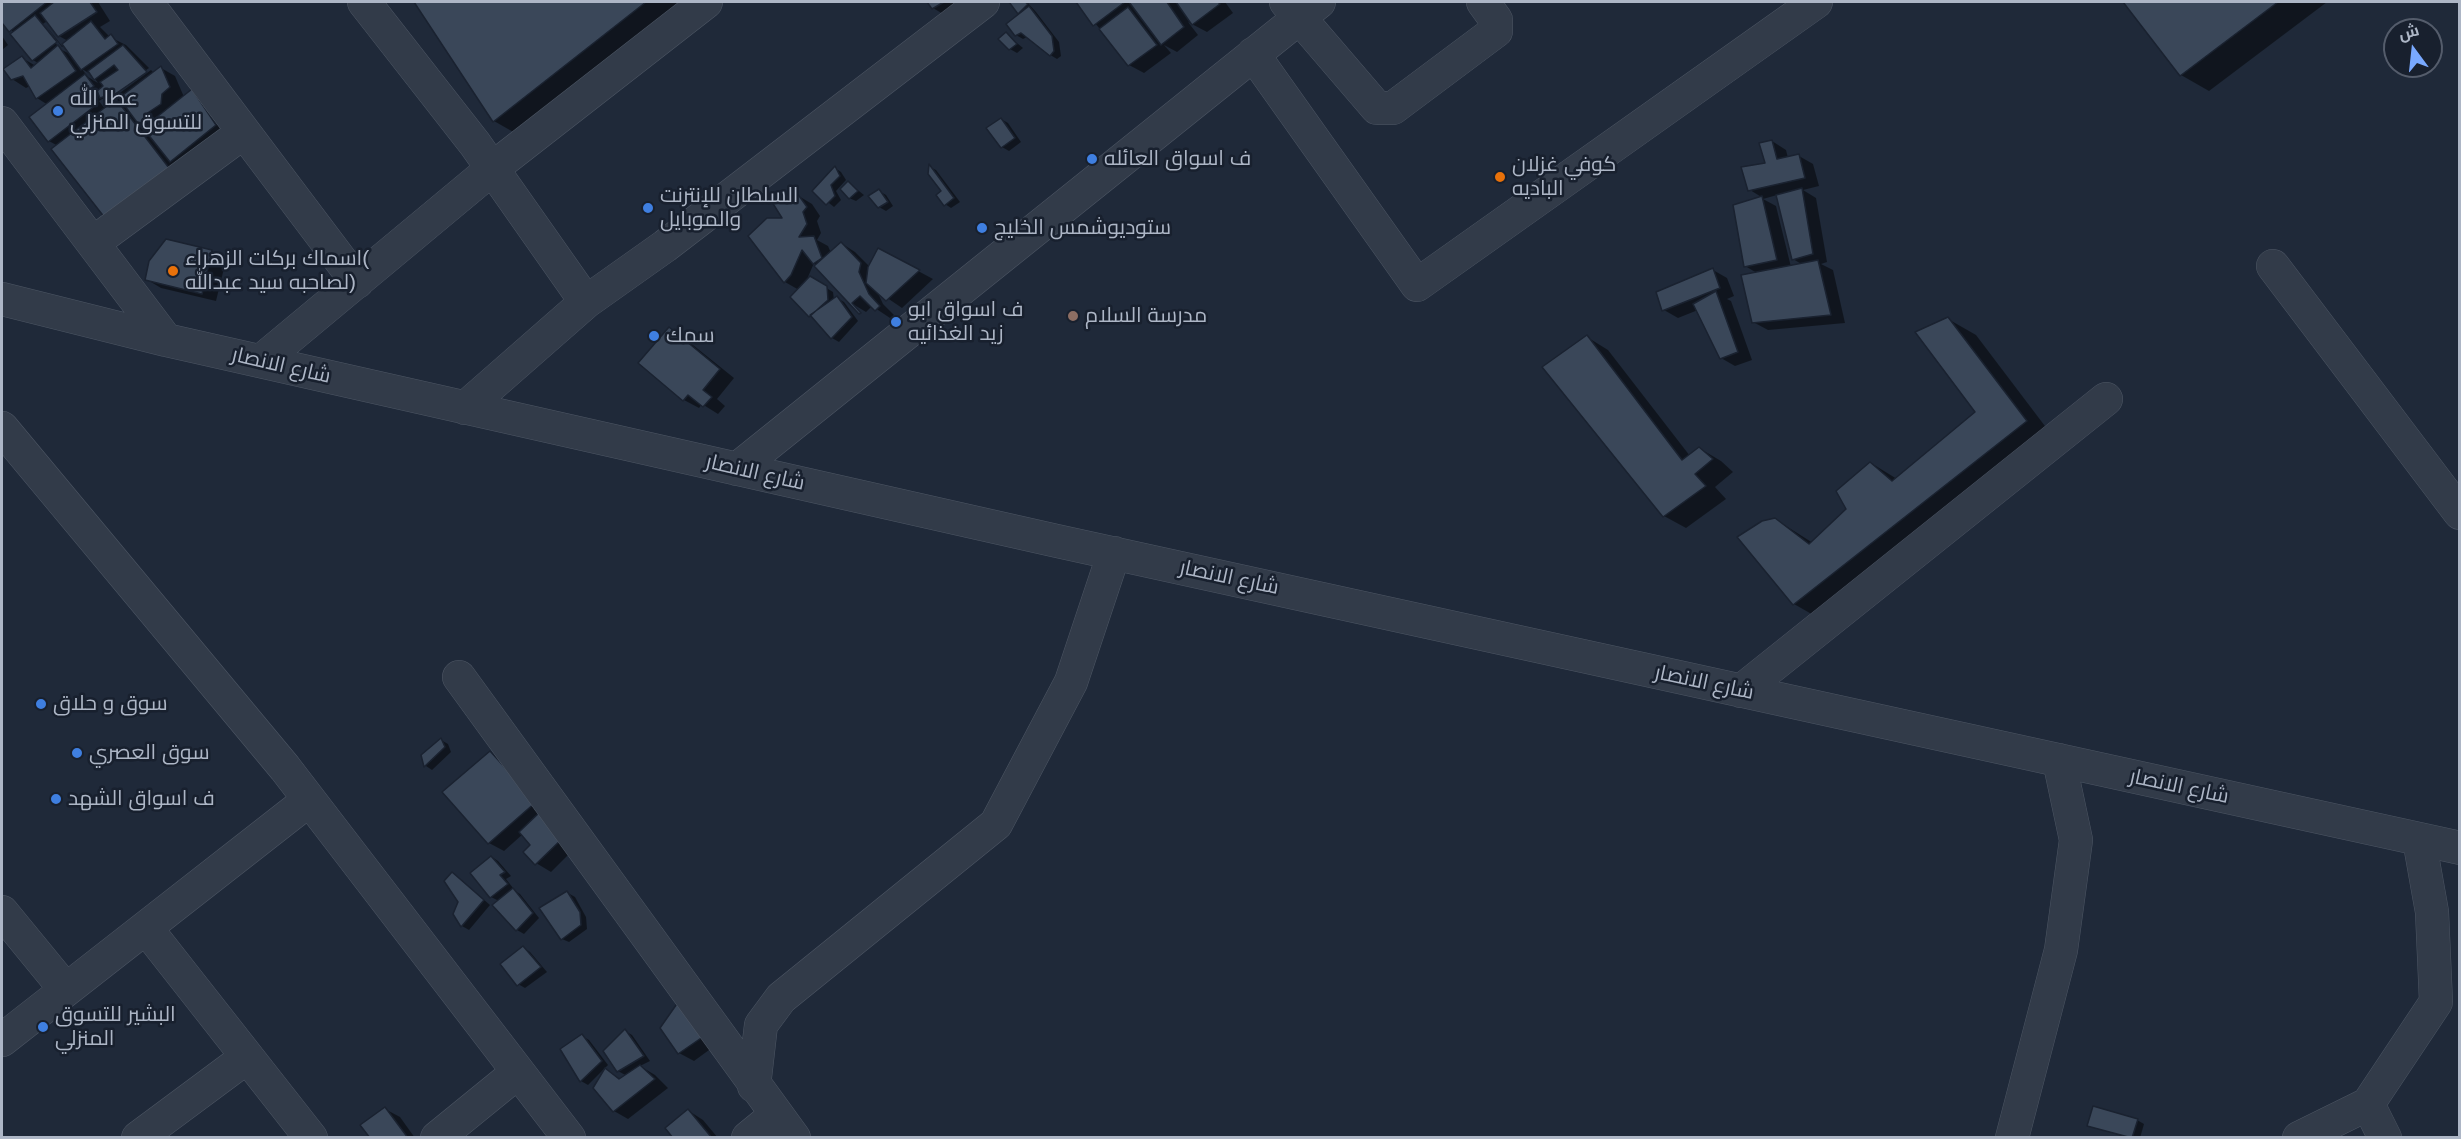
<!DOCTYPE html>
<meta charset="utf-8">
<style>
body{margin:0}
#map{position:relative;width:2461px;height:1139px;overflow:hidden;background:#1f2939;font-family:Helvetica,Cairo,sans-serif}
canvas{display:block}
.frame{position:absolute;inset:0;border:3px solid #adb6c6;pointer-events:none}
.north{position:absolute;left:2383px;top:18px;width:60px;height:60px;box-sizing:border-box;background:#18202e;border:2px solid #545c6b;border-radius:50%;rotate:345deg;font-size:16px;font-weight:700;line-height:24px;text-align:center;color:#adb6c6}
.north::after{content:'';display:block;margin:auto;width:21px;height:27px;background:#79a9ff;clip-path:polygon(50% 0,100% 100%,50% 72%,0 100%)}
</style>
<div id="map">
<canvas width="2461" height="1139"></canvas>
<div class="frame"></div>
<div class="north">ش</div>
</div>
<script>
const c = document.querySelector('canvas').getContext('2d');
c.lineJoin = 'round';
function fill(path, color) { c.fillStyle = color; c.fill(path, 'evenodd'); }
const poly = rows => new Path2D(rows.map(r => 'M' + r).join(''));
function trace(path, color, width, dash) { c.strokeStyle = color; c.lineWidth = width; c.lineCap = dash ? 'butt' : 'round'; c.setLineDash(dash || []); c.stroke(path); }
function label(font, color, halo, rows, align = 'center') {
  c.font = font + ' Helvetica,Cairo,sans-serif'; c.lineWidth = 5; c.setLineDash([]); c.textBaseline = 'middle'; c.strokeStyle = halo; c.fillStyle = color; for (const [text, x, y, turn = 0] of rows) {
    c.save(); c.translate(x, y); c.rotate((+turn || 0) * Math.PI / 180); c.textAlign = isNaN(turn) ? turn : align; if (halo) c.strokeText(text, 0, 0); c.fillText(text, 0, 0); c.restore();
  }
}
fill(poly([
 [2,2,98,2,110,21,100,27,110,37,126,45,149,68,115,92,117,95,151,70,154,73,161,68,175,76,184,97,192,91,230,134,190,181,58,146,49,141,48,105,37,98,30,86,26,88,12,79,22,58,36,66,38,63,33,60,14,33,2,20],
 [48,21,59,36,68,41,62,46,44,23],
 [44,23,62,47,64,45,72,55,60,49,42,25],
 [82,69,92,75,98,83,88,77],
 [104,98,113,103,105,109,99,101],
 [415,2,694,2,522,137,494,121],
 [928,2,970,2,948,17,933,8],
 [1011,2,1027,2,1036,12,1059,42,1061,56,1057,59,1042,50,1027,37,1023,39,1016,35,1021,14],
 [1078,2,1225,2,1233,13,1207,32,1188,22,1198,35,1177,52,1164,45,1171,53,1144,73,1129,65],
 [2125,2,2327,2,2209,91,2181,75],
 [1006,34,1023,48,1017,53,1010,49],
 [2,36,8,45,2,50],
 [1001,119,1008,123,1021,142,1009,151,1002,147],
 [1772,141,1786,150,1788,158,1799,156,1813,164,1819,186,1803,190,1816,198,1827,262,1821,264,1833,270,1845,323,1768,330,1753,322,1757,273,1745,266,1734,206,1763,198,1750,190,1767,164],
 [1777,195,1793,259,1803,265,1791,267,1776,206,1763,199],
 [930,167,936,170,960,202,951,208,945,204,943,192],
 [835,168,841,172,846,180,836,191,841,200,834,207,814,191],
 [849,183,864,195,856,201,849,198],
 [879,191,886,195,893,206,886,211,879,207],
 [797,195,812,204,820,216,817,221,821,233,817,240,828,246,831,253,841,243,855,252,870,267,879,250,933,279,902,308,877,291,883,304,894,315,890,318,872,306,866,312,851,303,814,263,808,277,833,292,834,300,837,298,844,302,858,321,839,342,832,338,815,319,810,315,799,290,785,282,785,220],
 [212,251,226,260,216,301,161,288,146,279],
 [1713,270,1727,278,1734,296,1727,299,1731,301,1752,360,1735,366,1721,358,1698,310,1678,318,1664,310],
 [1948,319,1976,335,2054,438,1822,620,1794,604,1775,519,1813,543,1848,509,1871,463,1897,479,1977,412],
 [669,329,683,337,734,378,717,399,725,406,718,414,702,404,699,408,684,400,640,363],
 [1587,337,1608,350,1690,456,1699,448,1721,461,1733,472,1715,487,1726,499,1686,528,1664,516],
 [441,740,448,744,451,752,432,770,426,766,423,756],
 [490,752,504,761,578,845,551,872,536,863,533,845,523,834,504,851,489,843,444,792],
 [492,857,498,861,511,876,506,879,513,888,512,889,520,894,539,918,524,934,517,930,499,901,491,897],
 [459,878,490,905,469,930,462,926,455,914,459,902],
 [568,893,575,897,586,917,587,929,569,942,562,939],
 [524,948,530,952,547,972,525,988,518,984],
 [696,1008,720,1042,694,1061,679,1053],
 [625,1031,632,1035,650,1061,640,1066,655,1075,668,1088,628,1119,614,1111,605,1070,622,1080,627,1076,618,1071],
 [582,1036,589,1040,608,1065,588,1085,581,1081,562,1050],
 [385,1109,400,1117,415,1138,372,1138],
 [689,1111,703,1120,718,1138,675,1138],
 [2137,1120,2144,1124,2140,1138,2127,1138,2089,1125]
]), '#0007');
const building = poly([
 [2,2,47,2,9,32,2,23,2,2],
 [54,2,90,2,97,12,58,37,40,13,54,2],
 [414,2,646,2,493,122,414,2],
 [927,2,944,2,932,9,927,2],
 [1009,2,1025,2,1028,4,1018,14,1009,2],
 [1076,2,1125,2,1093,26,1076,2],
 [1129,2,1167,2,1184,27,1161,45,1129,2],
 [1176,2,1218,2,1220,4,1192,25,1176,2],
 [2123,2,2278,2,2180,76,2123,2],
 [1029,6,1052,36,1054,51,1050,56,1021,33,1015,36,1006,24,1029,6],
 [1128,7,1157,45,1128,66,1099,29,1128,7],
 [35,15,57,42,32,61,10,34,35,15],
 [91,21,105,39,111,34,118,44,81,70,62,44,91,21],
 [1006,32,1017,44,1009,50,998,39,1006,32],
 [58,45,76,71,36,99,23,76,11,80,3,69,22,56,31,68,58,45],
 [123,45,147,72,108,99,106,96,100,98,97,91,103,86,100,82,118,70,114,65,94,80,88,71,123,45],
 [161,66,170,87,162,94,161,104,146,114,145,120,139,125,119,98,161,66],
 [85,74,94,86,85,93,95,106,48,142,29,117,85,74],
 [192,89,216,125,170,162,143,128,192,89],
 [116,99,169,168,105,218,51,149,116,99],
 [1001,118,1015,138,1001,148,986,128,1001,118],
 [1772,140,1777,159,1799,154,1805,178,1748,191,1741,167,1765,163,1759,143,1772,140],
 [929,164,954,198,944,206,936,195,941,191,928,174,929,164],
 [835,166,840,176,831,185,835,196,826,205,812,191,835,166],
 [848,181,858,191,849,199,840,189,848,181],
 [1802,188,1813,254,1792,260,1776,195,1802,188],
 [879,189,888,202,878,208,868,196,879,189],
 [797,193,807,207,803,212,807,224,799,237,814,236,822,258,813,264,802,250,791,275,784,283,748,236,767,218,782,218,772,202,782,196,797,193],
 [1762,196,1777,260,1744,267,1733,205,1762,196],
 [166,239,212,250,202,294,145,280,149,261,166,239],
 [841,242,861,263,859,272,869,294,880,306,875,311,860,296,852,303,861,313,859,314,814,266,841,242],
 [878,248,920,270,886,301,866,283,868,267,878,248],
 [1818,260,1831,315,1752,323,1741,275,1818,260],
 [1713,268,1720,288,1662,311,1656,292,1713,268],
 [810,276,827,286,828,300,809,317,790,297,810,276],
 [1716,291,1738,352,1720,359,1693,304,1716,291],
 [837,296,852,317,831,339,810,315,837,296],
 [1948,317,2027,421,1793,605,1737,537,1762,521,1775,518,1809,544,1846,509,1836,491,1870,462,1892,481,1975,412,1915,332,1948,317],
 [669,327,720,369,703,390,712,397,703,407,688,395,683,401,638,363,669,327],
 [1587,335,1682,460,1699,447,1713,459,1695,474,1706,486,1663,517,1542,367,1587,335],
 [441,738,445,747,424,767,421,755,441,738],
 [490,751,536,802,488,844,442,792,490,751],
 [541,811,565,836,535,865,523,852,530,845,519,832,541,811],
 [491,856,505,872,500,875,508,884,490,898,470,873,491,856],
 [452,872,484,900,461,927,453,914,458,902,444,881,452,872],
 [513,888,533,913,516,931,492,905,513,888],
 [567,891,580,912,581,925,561,940,539,908,567,891],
 [523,946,541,967,517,986,500,964,523,946],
 [681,998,707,1034,678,1054,660,1028,681,998],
 [625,1029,644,1056,617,1072,603,1051,625,1029],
 [582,1034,602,1061,580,1082,560,1049,582,1034],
 [640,1065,655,1079,613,1112,593,1088,605,1068,619,1079,640,1065],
 [2093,1106,2138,1119,2132,1138,2087,1126,2093,1106],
 [385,1107,408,1138,370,1138,360,1125,385,1107],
 [688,1109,712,1138,673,1138,665,1128,688,1109]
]);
fill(building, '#3a4759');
trace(building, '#1a2230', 1.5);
const minor = poly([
 [146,2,357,282],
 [364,2,475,144,586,302],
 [1286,2,1377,108,1393,108,1496,31,1496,20,1483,2],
 [1253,54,1417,285,1816,2],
 [2,123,166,340],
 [93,243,244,132],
 [2273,266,2460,513],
 [2,299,166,340,1057,541,2460,848],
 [261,361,493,168,706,2],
 [465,408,586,302,665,246,983,2],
 [2,428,285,768,569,1138],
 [737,469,1319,2],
 [459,677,794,1138],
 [1741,691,2106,399],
 [2,912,66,990],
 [146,928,311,1138],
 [2,1040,309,800],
 [754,1086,761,1025,781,998,996,824,1071,682,1114,553],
 [2368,1104,2385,1138],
 [138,1138,247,1057],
 [437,1138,518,1072],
 [748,1138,776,1115],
 [2012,1138,2061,950,2076,840,2059,760],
 [2299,1138,2368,1104,2436,1002,2432,912,2419,839]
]);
trace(minor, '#4d5664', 34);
trace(minor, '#323b49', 33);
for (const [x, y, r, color] of [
 [58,111,6,"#3f7fe0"],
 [1092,159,6,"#3f7fe0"],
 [1500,177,6,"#e8710a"],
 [648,208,6,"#3f7fe0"],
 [982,228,6,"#3f7fe0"],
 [173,271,6,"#e8710a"],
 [1073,316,6,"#8d6e63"],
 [896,322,6,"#3f7fe0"],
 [654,336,6,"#3f7fe0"],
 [41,704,6,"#3f7fe0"],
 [77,753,6,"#3f7fe0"],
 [56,799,6,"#3f7fe0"],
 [43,1027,6,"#3f7fe0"]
]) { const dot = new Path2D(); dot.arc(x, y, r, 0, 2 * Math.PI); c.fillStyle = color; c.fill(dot); trace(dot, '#18202e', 2); }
label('21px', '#adb6c6', '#18202e', [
 ["عطا الله",70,99],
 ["للتسوق المنزلي",70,123],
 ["ف اسواق العائله",1104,159],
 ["كوفي غزلان",1512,165],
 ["الباديه",1512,189],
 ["السلطان للإنترنت",660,196],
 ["والموبايل",660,220],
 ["ستوديوشمس الخليج",994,228],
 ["اسماك بركات الزهراء(",185,259],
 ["لصاحبه سيد عبدالله)",185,283],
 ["ف اسواق ابو",908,310],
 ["زيد الغذائيه",908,334],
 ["مدرسة السلام",1085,316],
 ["سمك",666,336],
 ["سوق و حلاق",53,704],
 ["سوق العصري",89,753],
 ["ف اسواق الشهد",68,799],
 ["البشير للتسوق",55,1015],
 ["المنزلي",55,1039]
], 'left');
label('21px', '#adb6c6', '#18202e', [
 ["شارع الانصار",281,366,13],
 ["شارع الانصار",755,473,13],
 ["شارع الانصار",1229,578,12],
 ["شارع الانصار",1704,683,12],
 ["شارع الانصار",2179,787,12]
]);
</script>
